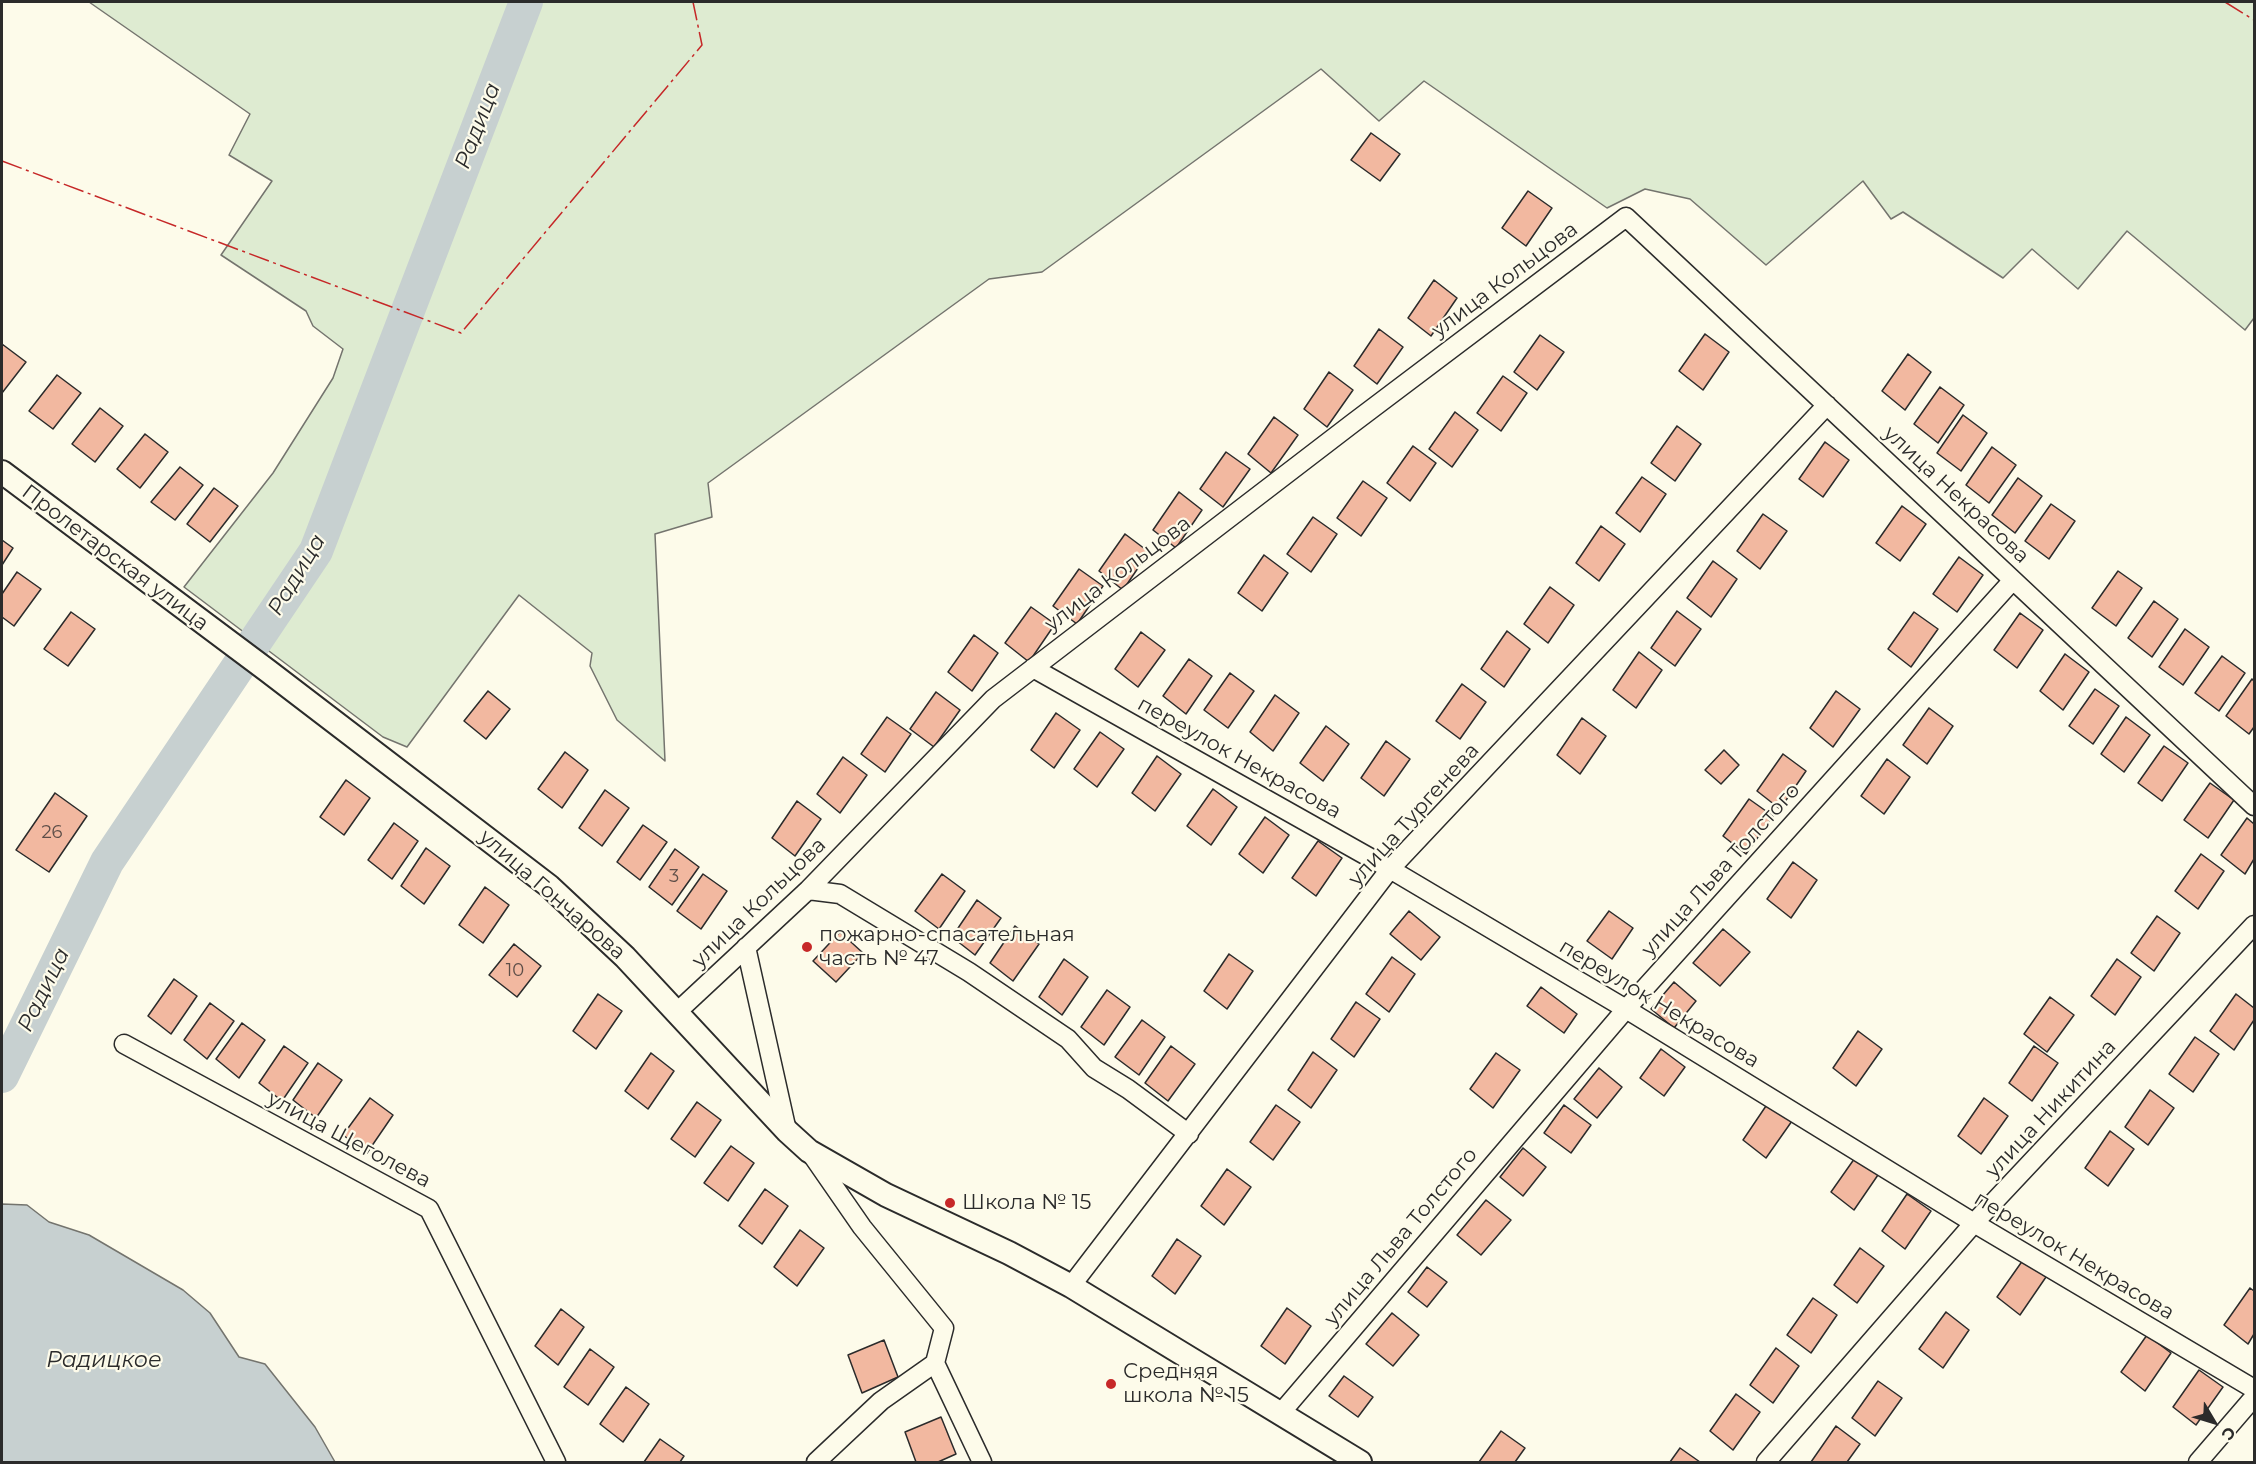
<!DOCTYPE html>
<meta charset="utf-8">
<style>
body{margin:0}
#map{position:relative;width:2256px;height:1464px;overflow:hidden;background:#fdfbea;font-family:Montserrat,sans-serif}
canvas{display:block}
.frame{position:absolute;inset:0;border:3px solid #2b2b2b;pointer-events:none}
.north{position:absolute;left:2184px;top:1392px;width:60px;height:60px;-webkit-text-stroke:4px #fdfbea;paint-order:stroke;rotate:128deg;font-size:16px;font-weight:700;line-height:24px;text-align:center;color:#2b2b2b}
.north::after{content:'';display:block;margin:auto;width:21px;height:27px;background:#2b2b2b;clip-path:polygon(50% 0,100% 100%,50% 72%,0 100%)}
</style>
<div id="map">
<canvas width="2256" height="1464"></canvas>
<div class="frame"></div>
<div class="north">С</div>
</div>
<script>
const c = document.querySelector('canvas').getContext('2d');
c.lineJoin = 'round';
function fill(path, color) { c.fillStyle = color; c.fill(path, 'evenodd'); }
const poly = rows => new Path2D(rows.map(r => 'M' + r).join(''));
function trace(path, color, width, dash) { c.strokeStyle = color; c.lineWidth = width; c.lineCap = dash ? 'butt' : 'round'; c.setLineDash(dash || []); c.stroke(path); }
function label(font, color, halo, rows, align = 'center') {
  c.font = font + ' Montserrat,sans-serif'; c.lineWidth = 4.5; c.setLineDash([]); c.textBaseline = 'middle'; c.strokeStyle = halo; c.fillStyle = color; for (const [text, x, y, turn = 0] of rows) {
    c.save(); c.translate(x, y); c.rotate((+turn || 0) * Math.PI / 180); c.textAlign = isNaN(turn) ? turn : align; if (halo) c.strokeText(text, 0, 0); c.fillText(text, 0, 0); c.restore();
  }
}
const green = poly([
 [89,2,2254,2,2254,318,2245,330,2127,231,2078,289,2032,249,2003,278,1903,212,1891,219,1863,181,1766,265,1690,199,1645,189,1607,208,1424,81,1379,121,1321,69,1042,272,989,279,708,483,712,517,655,534,665,761,617,720,590,666,592,653,519,595,407,747,383,737,184,587,273,473,333,378,343,349,313,326,306,311,221,255,272,181,229,155,250,114,89,2]
]);
fill(green, '#deebd1');
trace(green, '#74746e', 1.5);
const water = poly([
 [2,1204,27,1205,49,1222,89,1235,183,1290,210,1313,239,1357,265,1364,315,1427,335,1462,2,1462,2,1204]
]);
fill(water, '#c7d0d0');
trace(water, '#74746e', 1.5);
trace(poly([
 [2,1076,107,862,316,551,526,2]
]), '#c7d0d0', 34);
const building = poly([
 [1371,133,1400,154,1380,181,1351,160,1371,133],
 [1528,191,1552,208,1526,246,1502,228,1528,191],
 [1434,280,1457,298,1431,336,1408,318,1434,280],
 [1379,329,1403,347,1377,384,1354,366,1379,329],
 [1705,334,1729,352,1703,390,1679,371,1705,334],
 [1540,335,1564,352,1537,390,1514,372,1540,335],
 [2,344,26,362,2,393,2,344],
 [1908,354,1931,372,1905,410,1882,391,1908,354],
 [1329,372,1353,390,1327,427,1304,409,1329,372],
 [57,375,81,393,53,429,29,411,57,375],
 [1503,376,1527,393,1501,431,1477,413,1503,376],
 [1940,387,1964,405,1938,443,1914,424,1940,387],
 [100,408,123,426,95,462,72,444,100,408],
 [1455,412,1478,430,1452,467,1429,449,1455,412],
 [1963,415,1987,433,1961,471,1937,453,1963,415],
 [1274,417,1298,435,1271,473,1248,454,1274,417],
 [1677,426,1701,444,1675,481,1651,463,1677,426],
 [145,434,168,452,140,488,117,469,145,434],
 [1825,442,1849,460,1823,497,1799,479,1825,442],
 [1413,446,1436,463,1410,501,1387,483,1413,446],
 [1992,447,2016,465,1989,503,1966,485,1992,447],
 [1226,452,1250,469,1223,507,1200,489,1226,452],
 [180,467,203,485,175,520,151,502,180,467],
 [1642,477,1666,494,1640,532,1616,513,1642,477],
 [2018,478,2042,496,2015,533,1992,515,2018,478],
 [1363,481,1387,498,1361,536,1337,518,1363,481],
 [214,488,238,506,210,542,187,524,214,488],
 [1179,492,1202,510,1176,548,1153,530,1179,492],
 [2051,504,2075,521,2049,559,2025,541,2051,504],
 [1902,506,1926,524,1900,561,1876,543,1902,506],
 [1763,514,1787,531,1760,569,1737,551,1763,514],
 [1313,517,1337,534,1311,572,1287,554,1313,517],
 [1601,526,1625,544,1599,581,1576,563,1601,526],
 [1125,534,1149,552,1123,590,1099,571,1125,534],
 [2,540,13,548,2,565,2,540],
 [1264,555,1288,573,1262,611,1238,593,1264,555],
 [1959,557,1983,575,1957,612,1933,594,1959,557],
 [1713,561,1737,579,1711,617,1687,598,1713,561],
 [1079,569,1103,586,1077,624,1053,606,1079,569],
 [2118,571,2142,588,2116,626,2092,608,2118,571],
 [17,572,41,589,14,626,2,617,2,594,17,572],
 [1550,587,1574,605,1548,643,1524,624,1550,587],
 [2154,601,2178,619,2152,657,2128,638,2154,601],
 [1031,607,1055,624,1029,662,1005,643,1031,607],
 [1677,611,1701,629,1675,666,1651,648,1677,611],
 [71,612,95,629,68,666,44,649,71,612],
 [1914,612,1938,629,1911,667,1888,649,1914,612],
 [2020,613,2043,630,2017,668,1994,650,2020,613],
 [2185,629,2209,647,2183,685,2159,667,2185,629],
 [1507,631,1530,649,1504,687,1481,669,1507,631],
 [1141,632,1165,650,1138,687,1115,669,1141,632],
 [974,635,998,653,972,691,948,672,974,635],
 [1639,652,1662,670,1636,708,1613,690,1639,652],
 [2065,654,2089,672,2063,710,2040,691,2065,654],
 [2222,656,2245,673,2219,711,2195,693,2222,656],
 [1189,659,1212,676,1186,714,1163,696,1189,659],
 [1230,673,1254,691,1228,728,1204,710,1230,673],
 [2252,679,2254,681,2254,727,2249,734,2226,716,2252,679],
 [1462,684,1486,702,1460,739,1436,721,1462,684],
 [2095,689,2119,706,2093,744,2069,726,2095,689],
 [488,691,510,709,486,739,464,721,488,691],
 [1836,691,1860,709,1833,747,1810,728,1836,691],
 [936,692,960,710,934,747,910,729,936,692],
 [1275,695,1299,713,1273,751,1250,732,1275,695],
 [1929,708,1953,726,1927,764,1903,745,1929,708],
 [1056,713,1080,730,1054,768,1031,750,1056,713],
 [887,717,911,734,885,772,861,754,887,717],
 [2126,717,2150,735,2124,772,2101,754,2126,717],
 [1582,718,1606,736,1580,774,1557,755,1582,718],
 [1326,726,1349,744,1323,781,1300,763,1326,726],
 [1100,732,1124,749,1097,787,1074,769,1100,732],
 [1386,741,1410,759,1384,796,1361,778,1386,741],
 [2164,746,2188,763,2162,801,2138,783,2164,746],
 [1724,750,1739,765,1721,784,1705,770,1724,750],
 [565,752,588,770,562,808,538,789,565,752],
 [1783,754,1806,771,1780,809,1757,791,1783,754],
 [1157,756,1181,774,1155,811,1132,793,1157,756],
 [843,757,867,775,840,813,817,794,843,757],
 [1887,759,1910,777,1884,814,1861,796,1887,759],
 [346,780,370,798,344,835,320,817,346,780],
 [2210,783,2234,800,2208,838,2184,820,2210,783],
 [1213,789,1237,807,1211,845,1187,826,1213,789],
 [605,790,629,808,602,846,579,828,605,790],
 [55,793,87,816,49,872,16,850,55,793],
 [1749,799,1773,816,1746,854,1723,836,1749,799],
 [797,801,821,819,795,856,772,838,797,801],
 [1265,817,1289,835,1263,873,1239,854,1265,817],
 [2247,818,2254,824,2254,859,2245,874,2221,855,2247,818],
 [394,823,418,841,392,879,368,860,394,823],
 [643,825,667,842,640,880,617,862,643,825],
 [1318,841,1342,858,1316,896,1292,878,1318,841],
 [426,848,450,866,424,904,401,886,426,848],
 [675,849,699,867,672,905,649,887,675,849],
 [2201,854,2224,871,2198,909,2175,891,2201,854],
 [1793,862,1817,880,1791,918,1767,899,1793,862],
 [703,874,727,891,701,929,677,911,703,874],
 [942,874,965,891,939,929,915,911,942,874],
 [485,887,509,905,483,943,459,925,485,887],
 [977,900,1001,918,975,955,952,937,977,900],
 [1409,911,1440,937,1421,960,1390,934,1409,911],
 [1609,911,1633,928,1612,959,1587,941,1609,911],
 [2157,916,2180,933,2154,971,2131,953,2157,916],
 [1015,926,1039,944,1013,981,990,963,1015,926],
 [1723,929,1750,952,1720,986,1693,963,1723,929],
 [840,932,863,953,836,982,813,961,840,932],
 [514,944,541,966,517,997,489,975,514,944],
 [1229,954,1253,971,1227,1009,1204,991,1229,954],
 [1392,957,1415,974,1389,1012,1366,994,1392,957],
 [1064,959,1088,977,1062,1015,1039,997,1064,959],
 [2117,959,2141,977,2115,1015,2091,996,2117,959],
 [174,979,197,996,171,1034,148,1016,174,979],
 [1674,982,1696,1001,1674,1028,1651,1009,1674,982],
 [1541,987,1577,1014,1564,1033,1527,1006,1541,987],
 [1107,990,1130,1007,1104,1045,1081,1027,1107,990],
 [598,994,622,1011,596,1049,573,1031,598,994],
 [2236,994,2254,1008,2254,1020,2234,1050,2210,1031,2236,994],
 [2050,997,2074,1015,2047,1052,2024,1034,2050,997],
 [1356,1002,1380,1019,1354,1057,1331,1039,1356,1002],
 [210,1003,234,1021,207,1059,184,1040,210,1003],
 [1142,1020,1165,1037,1139,1075,1115,1057,1142,1020],
 [242,1023,265,1040,239,1078,216,1059,242,1023],
 [1858,1031,1882,1049,1856,1086,1833,1068,1858,1031],
 [2195,1037,2219,1054,2193,1092,2169,1074,2195,1037],
 [284,1046,308,1063,282,1101,259,1083,284,1046],
 [1171,1046,1195,1064,1168,1101,1145,1083,1171,1046],
 [2034,1046,2058,1063,2032,1101,2009,1083,2034,1046],
 [1661,1049,1685,1067,1664,1096,1640,1078,1661,1049],
 [1313,1052,1337,1070,1311,1108,1288,1090,1313,1052],
 [651,1053,674,1071,648,1109,625,1091,651,1053],
 [1496,1053,1520,1070,1493,1108,1470,1089,1496,1053],
 [318,1063,342,1080,316,1118,293,1100,318,1063],
 [1599,1068,1622,1087,1597,1118,1574,1099,1599,1068],
 [2150,1090,2174,1108,2148,1145,2125,1127,2150,1090],
 [370,1098,393,1115,367,1153,343,1135,370,1098],
 [1984,1098,2008,1116,1981,1154,1958,1136,1984,1098],
 [697,1102,721,1120,695,1157,671,1139,697,1102],
 [1768,1103,1792,1121,1766,1158,1743,1140,1768,1103],
 [1276,1105,1300,1122,1273,1160,1250,1142,1276,1105],
 [1564,1105,1591,1125,1571,1153,1544,1133,1564,1105],
 [2110,1131,2134,1149,2108,1186,2085,1168,2110,1131],
 [731,1146,754,1163,728,1201,704,1183,731,1146],
 [1523,1148,1546,1167,1523,1196,1500,1177,1523,1148],
 [1857,1155,1880,1172,1854,1210,1831,1192,1857,1155],
 [1227,1169,1251,1187,1224,1225,1201,1206,1227,1169],
 [765,1189,788,1206,762,1244,739,1226,765,1189],
 [1907,1194,1931,1211,1905,1249,1882,1231,1907,1194],
 [1486,1200,1511,1220,1481,1255,1457,1235,1486,1200],
 [800,1230,824,1248,797,1286,774,1267,800,1230],
 [1177,1239,1201,1256,1175,1294,1152,1276,1177,1239],
 [1860,1248,1884,1266,1857,1303,1834,1285,1860,1248],
 [2023,1260,2046,1277,2020,1315,1997,1297,2023,1260],
 [1427,1267,1447,1282,1427,1307,1408,1292,1427,1267],
 [2250,1288,2254,1291,2254,1334,2248,1344,2224,1325,2250,1288],
 [1813,1298,1837,1315,1811,1353,1787,1335,1813,1298],
 [1287,1308,1311,1326,1285,1364,1261,1346,1287,1308],
 [561,1309,584,1327,558,1365,535,1346,561,1309],
 [1946,1312,1969,1330,1943,1368,1919,1349,1946,1312],
 [1392,1313,1419,1335,1393,1366,1366,1344,1392,1313],
 [2147,1335,2171,1353,2145,1391,2121,1372,2147,1335],
 [884,1340,898,1377,862,1393,848,1355,884,1340],
 [1776,1348,1799,1366,1773,1403,1750,1385,1776,1348],
 [590,1349,614,1367,588,1405,564,1387,590,1349],
 [2199,1370,2223,1387,2196,1425,2173,1407,2199,1370],
 [1344,1376,1373,1397,1358,1417,1329,1396,1344,1376],
 [1878,1381,1902,1398,1875,1436,1852,1418,1878,1381],
 [626,1387,649,1404,623,1442,600,1424,626,1387],
 [1736,1394,1760,1412,1733,1450,1710,1431,1736,1394],
 [941,1417,956,1454,938,1462,916,1462,905,1432,941,1417],
 [1836,1426,1860,1444,1847,1462,1811,1462,1836,1426],
 [1501,1431,1525,1448,1515,1462,1479,1462,1501,1431],
 [660,1439,684,1456,680,1462,644,1462,660,1439],
 [1680,1448,1700,1462,1670,1462,1680,1448]
]);
fill(building, '#f2b8a0');
trace(building, '#2b2b2b', 1.5);
const minor = poly([
 [1033,668,1390,869,1626,1009,1974,1223,2254,1389],
 [808,890,840,894,969,972,1068,1039,1094,1068,1128,1089,1189,1134],
 [746,947,787,1131],
 [677,1012,808,890,993,699,1353,423,1626,217,2254,806],
 [124,1044,429,1209,556,1462],
 [810,1152,862,1227,944,1328,935,1363,982,1462],
 [1071,1286,1390,869,1827,405],
 [1280,1414,1626,1009,2013,580],
 [816,1462,881,1401,935,1363],
 [1766,1462,1974,1223,2254,925],
 [2198,1462,2254,1397]
]);
const tertiary = poly([
 [2,472,268,671,549,886,625,957,787,1131,809,1151,886,1195,1009,1253,1071,1286,1360,1462]
]);
trace(minor, '#2b2b2b', 21);
trace(tertiary, '#2b2b2b', 26);
trace(minor, '#fdfbea', 18);
trace(tertiary, '#fdfbea', 22);
trace(poly([
 [2225,2,2254,20],
 [2,161,461,333,702,45,693,2]
]), '#c62828', 1.5, [21, 4.5, 3, 4.5]);
for (const [x, y, r, color] of [
 [807,947,6,"#c62828"],
 [950,1203,6,"#c62828"],
 [1111,1384,6,"#c62828"]
]) { const dot = new Path2D(); dot.arc(x, y, r, 0, 2 * Math.PI); c.fillStyle = color; c.fill(dot); trace(dot, '#fdfbea', 2); }
label('18px', '#5d4e48', null, [
 ["26",52,833],
 ["3",674,877],
 ["10",515,971]
]);
label('21px', '#2b2b2b', '#fdfbea', [
 ["улица Кольцова",1505,280,-37],
 ["улица Некрасова",1956,495,43],
 ["Пролетарская улица",115,558,37],
 ["улица Кольцова",1118,574,-37],
 ["переулок Некрасова",1239,758,29],
 ["улица Тургенева",1414,815,-48],
 ["улица Льва Толстого",1721,870,-48],
 ["улица Гончарова",552,895,41],
 ["улица Кольцова",759,903,-44],
 ["переулок Некрасова",1659,1004,31],
 ["улица Никитина",2051,1109,-47],
 ["улица Щеголева",349,1140,28],
 ["улица Льва Толстого",1401,1237,-50],
 ["переулок Некрасова",2074,1256,31]
]);
label('21px', '#2b2b2b', '#fdfbea', [
 ["пожарно-спасательная",819,935],
 ["часть № 47",819,959],
 ["Школа № 15",962,1203],
 ["Средняя",1123,1372],
 ["школа № 15",1123,1396]
], 'left');
label('italic 22px', '#2b2b2b', '#fdfbea', [
 ["Радица",478,126,-69],
 ["Радица",297,575,-59],
 ["Радица",44,990,-64],
 ["Радицкое",104,1361]
]);
</script>
